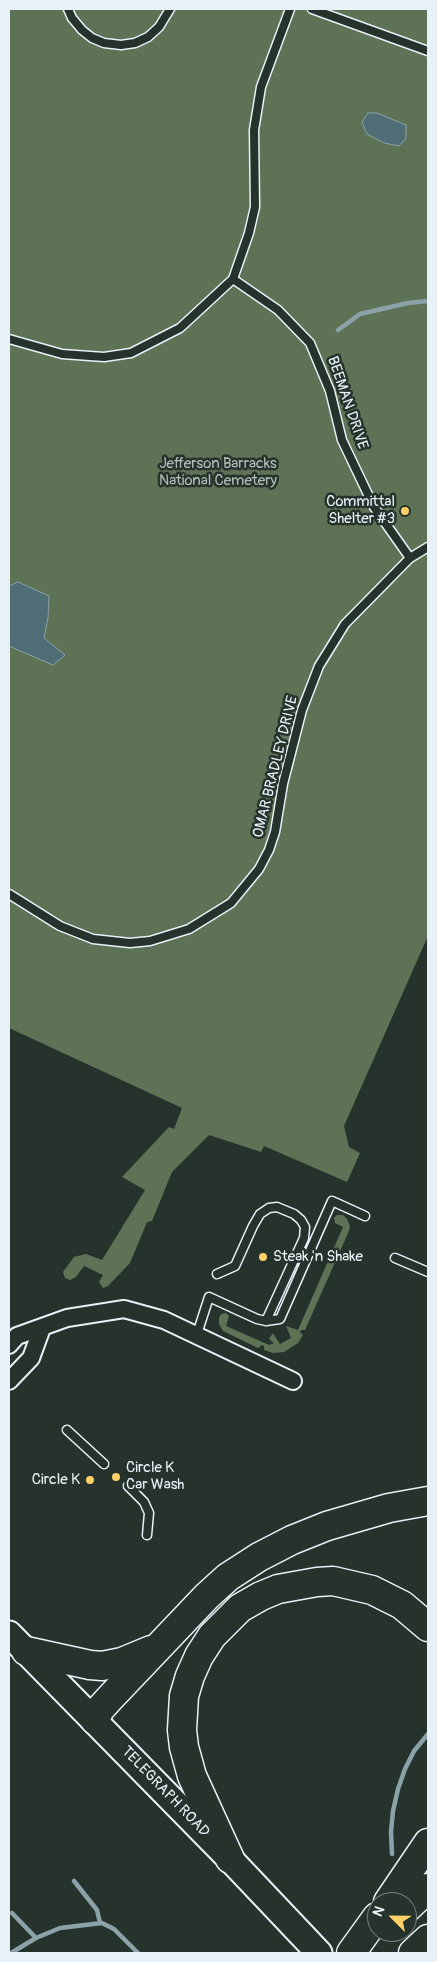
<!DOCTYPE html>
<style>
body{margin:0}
#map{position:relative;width:437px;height:1962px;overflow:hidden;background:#26332d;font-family:Pangolin,sans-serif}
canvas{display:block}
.frame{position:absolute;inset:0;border:10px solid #e8f1f8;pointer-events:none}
.north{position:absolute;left:367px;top:1892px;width:50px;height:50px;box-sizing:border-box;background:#26332d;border:1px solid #747f7e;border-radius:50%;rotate:293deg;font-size:14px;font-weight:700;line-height:20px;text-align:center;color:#e8f1f8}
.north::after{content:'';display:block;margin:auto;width:18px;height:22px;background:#ffd166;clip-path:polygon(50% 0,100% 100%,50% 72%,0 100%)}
</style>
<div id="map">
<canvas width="437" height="1962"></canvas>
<div class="frame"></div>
<div class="north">N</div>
</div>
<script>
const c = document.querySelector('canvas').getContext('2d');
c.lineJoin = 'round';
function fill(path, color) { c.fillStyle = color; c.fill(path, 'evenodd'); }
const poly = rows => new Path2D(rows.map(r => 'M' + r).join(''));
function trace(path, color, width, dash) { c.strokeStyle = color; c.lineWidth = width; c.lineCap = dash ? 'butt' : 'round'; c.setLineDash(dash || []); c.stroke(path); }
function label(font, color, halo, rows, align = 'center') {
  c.font = font + ' Pangolin,sans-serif'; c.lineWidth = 5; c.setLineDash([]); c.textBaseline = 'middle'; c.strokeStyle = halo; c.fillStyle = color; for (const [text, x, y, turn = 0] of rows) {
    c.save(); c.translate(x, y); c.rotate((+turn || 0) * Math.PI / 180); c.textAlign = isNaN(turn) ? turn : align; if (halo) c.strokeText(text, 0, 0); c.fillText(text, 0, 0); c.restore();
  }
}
fill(poly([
 [9,9,428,9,428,936,344,1126,349,1147,360,1153,347,1182,264,1146,261,1152,209,1135,172,1172,152,1221,147,1222,130,1263,108,1286,103,1288,99,1282,103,1275,84,1266,76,1277,70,1280,65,1278,63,1272,74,1257,86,1254,102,1260,145,1190,122,1177,169,1127,174,1129,182,1108,9,1028],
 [337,1215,343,1215,347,1219,350,1226,349,1231,305,1330,301,1330,300,1332,303,1335,298,1343,284,1352,273,1353,264,1350,264,1346,262,1345,258,1348,223,1331,219,1324,219,1318,221,1314,226,1313,229,1316,226,1326,269,1345,274,1343,269,1339,273,1333,280,1344,291,1338,286,1326,298,1330,343,1227,335,1223,334,1218]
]), '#5e7256');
const water = poly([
 [368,113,377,113,406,125,406,138,399,146,384,143,367,134,362,122,368,113],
 [18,582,49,596,48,618,44,638,65,655,53,665,9,646,9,586,18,582]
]);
fill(water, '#4e6d74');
trace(water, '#8ca2a9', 1);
trace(poly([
 [338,330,360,314,408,303,428,301],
 [392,1854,391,1832,393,1811,398,1789,405,1769,414,1751,428,1734],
 [74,1881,97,1910,100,1923],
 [12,1913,36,1938],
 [11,1953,36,1938,60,1928,102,1923,114,1929,138,1953]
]), '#8ca2a9', 4.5);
const lane = poly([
 [68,9,72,18,82,30,92,38,104,43,121,45,135,43,148,37,159,27,170,9],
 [312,9,428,51],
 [233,279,278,310,310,343,330,391,342,440,374,507,410,558],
 [9,339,62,354,104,357,131,353,180,328,233,279,249,233,255,207,254,130,261,87,290,9],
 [9,894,60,926,93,939,130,943,150,941,189,929,231,903,259,869,269,850,275,832,283,784,302,710,319,666,345,624,410,558,428,547],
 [395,1258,428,1272],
 [217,1274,235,1266,253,1226,260,1214,269,1208,277,1207,294,1214,301,1220,305,1227,304,1238,266,1321],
 [197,1334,209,1297,257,1319,266,1321,280,1319,332,1201,365,1216],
 [67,1430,104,1464],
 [128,1486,144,1502,149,1513,147,1535]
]);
const street = poly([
 [9,1345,17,1336,67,1318,124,1309,164,1320,293,1381],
 [9,1381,31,1358,42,1328]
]);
const primary = poly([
 [9,1634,230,1859,319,1953]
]);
const highway = poly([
 [26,1651,90,1665,102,1666,122,1662,151,1650],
 [95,1720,100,1709,110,1698,207,1596,228,1577,259,1557,292,1540,327,1526,389,1508,428,1501],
 [230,1859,192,1776,184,1747,182,1730,184,1696,190,1676,199,1656,212,1636,240,1608,261,1596,278,1589,317,1582,333,1581,372,1590,402,1605,428,1627],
 [388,1902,428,1843],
 [407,1908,428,1888],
 [351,1953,377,1917],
 [413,1953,428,1939]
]);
trace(lane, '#e8f1f8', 11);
trace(street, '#e8f1f8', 20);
trace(primary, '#e8f1f8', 29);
trace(highway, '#e8f1f8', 31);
trace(lane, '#26332d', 8);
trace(street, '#26332d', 16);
trace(primary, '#26332d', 25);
trace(highway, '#26332d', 28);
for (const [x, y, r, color] of [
 [405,511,5,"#ffd166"],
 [263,1257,5,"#ffd166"],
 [116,1477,5,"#ffd166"],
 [90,1480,5,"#ffd166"]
]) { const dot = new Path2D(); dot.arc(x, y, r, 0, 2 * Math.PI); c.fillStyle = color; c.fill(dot); trace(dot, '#26332d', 2); }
label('15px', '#e8f1f8', '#26332d', [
 ["BEEMAN DRIVE",347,403,71],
 ["OMAR BRADLEY DRIVE",276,767,-76],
 ["TELEGRAPH ROAD",165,1792,46]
]);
label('15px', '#b1beb7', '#26332d', [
 ["Jefferson Barracks",218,464],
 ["National Cemetery",218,481]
]);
label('15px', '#e8f1f8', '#26332d', [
 ["Committal",395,502],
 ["Shelter #3",395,519],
 ["Steak 'n Shake",273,1257,"left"],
 ["Circle K",126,1468,"left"],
 ["Car Wash",126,1485,"left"],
 ["Circle K",80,1480]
], 'right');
</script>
